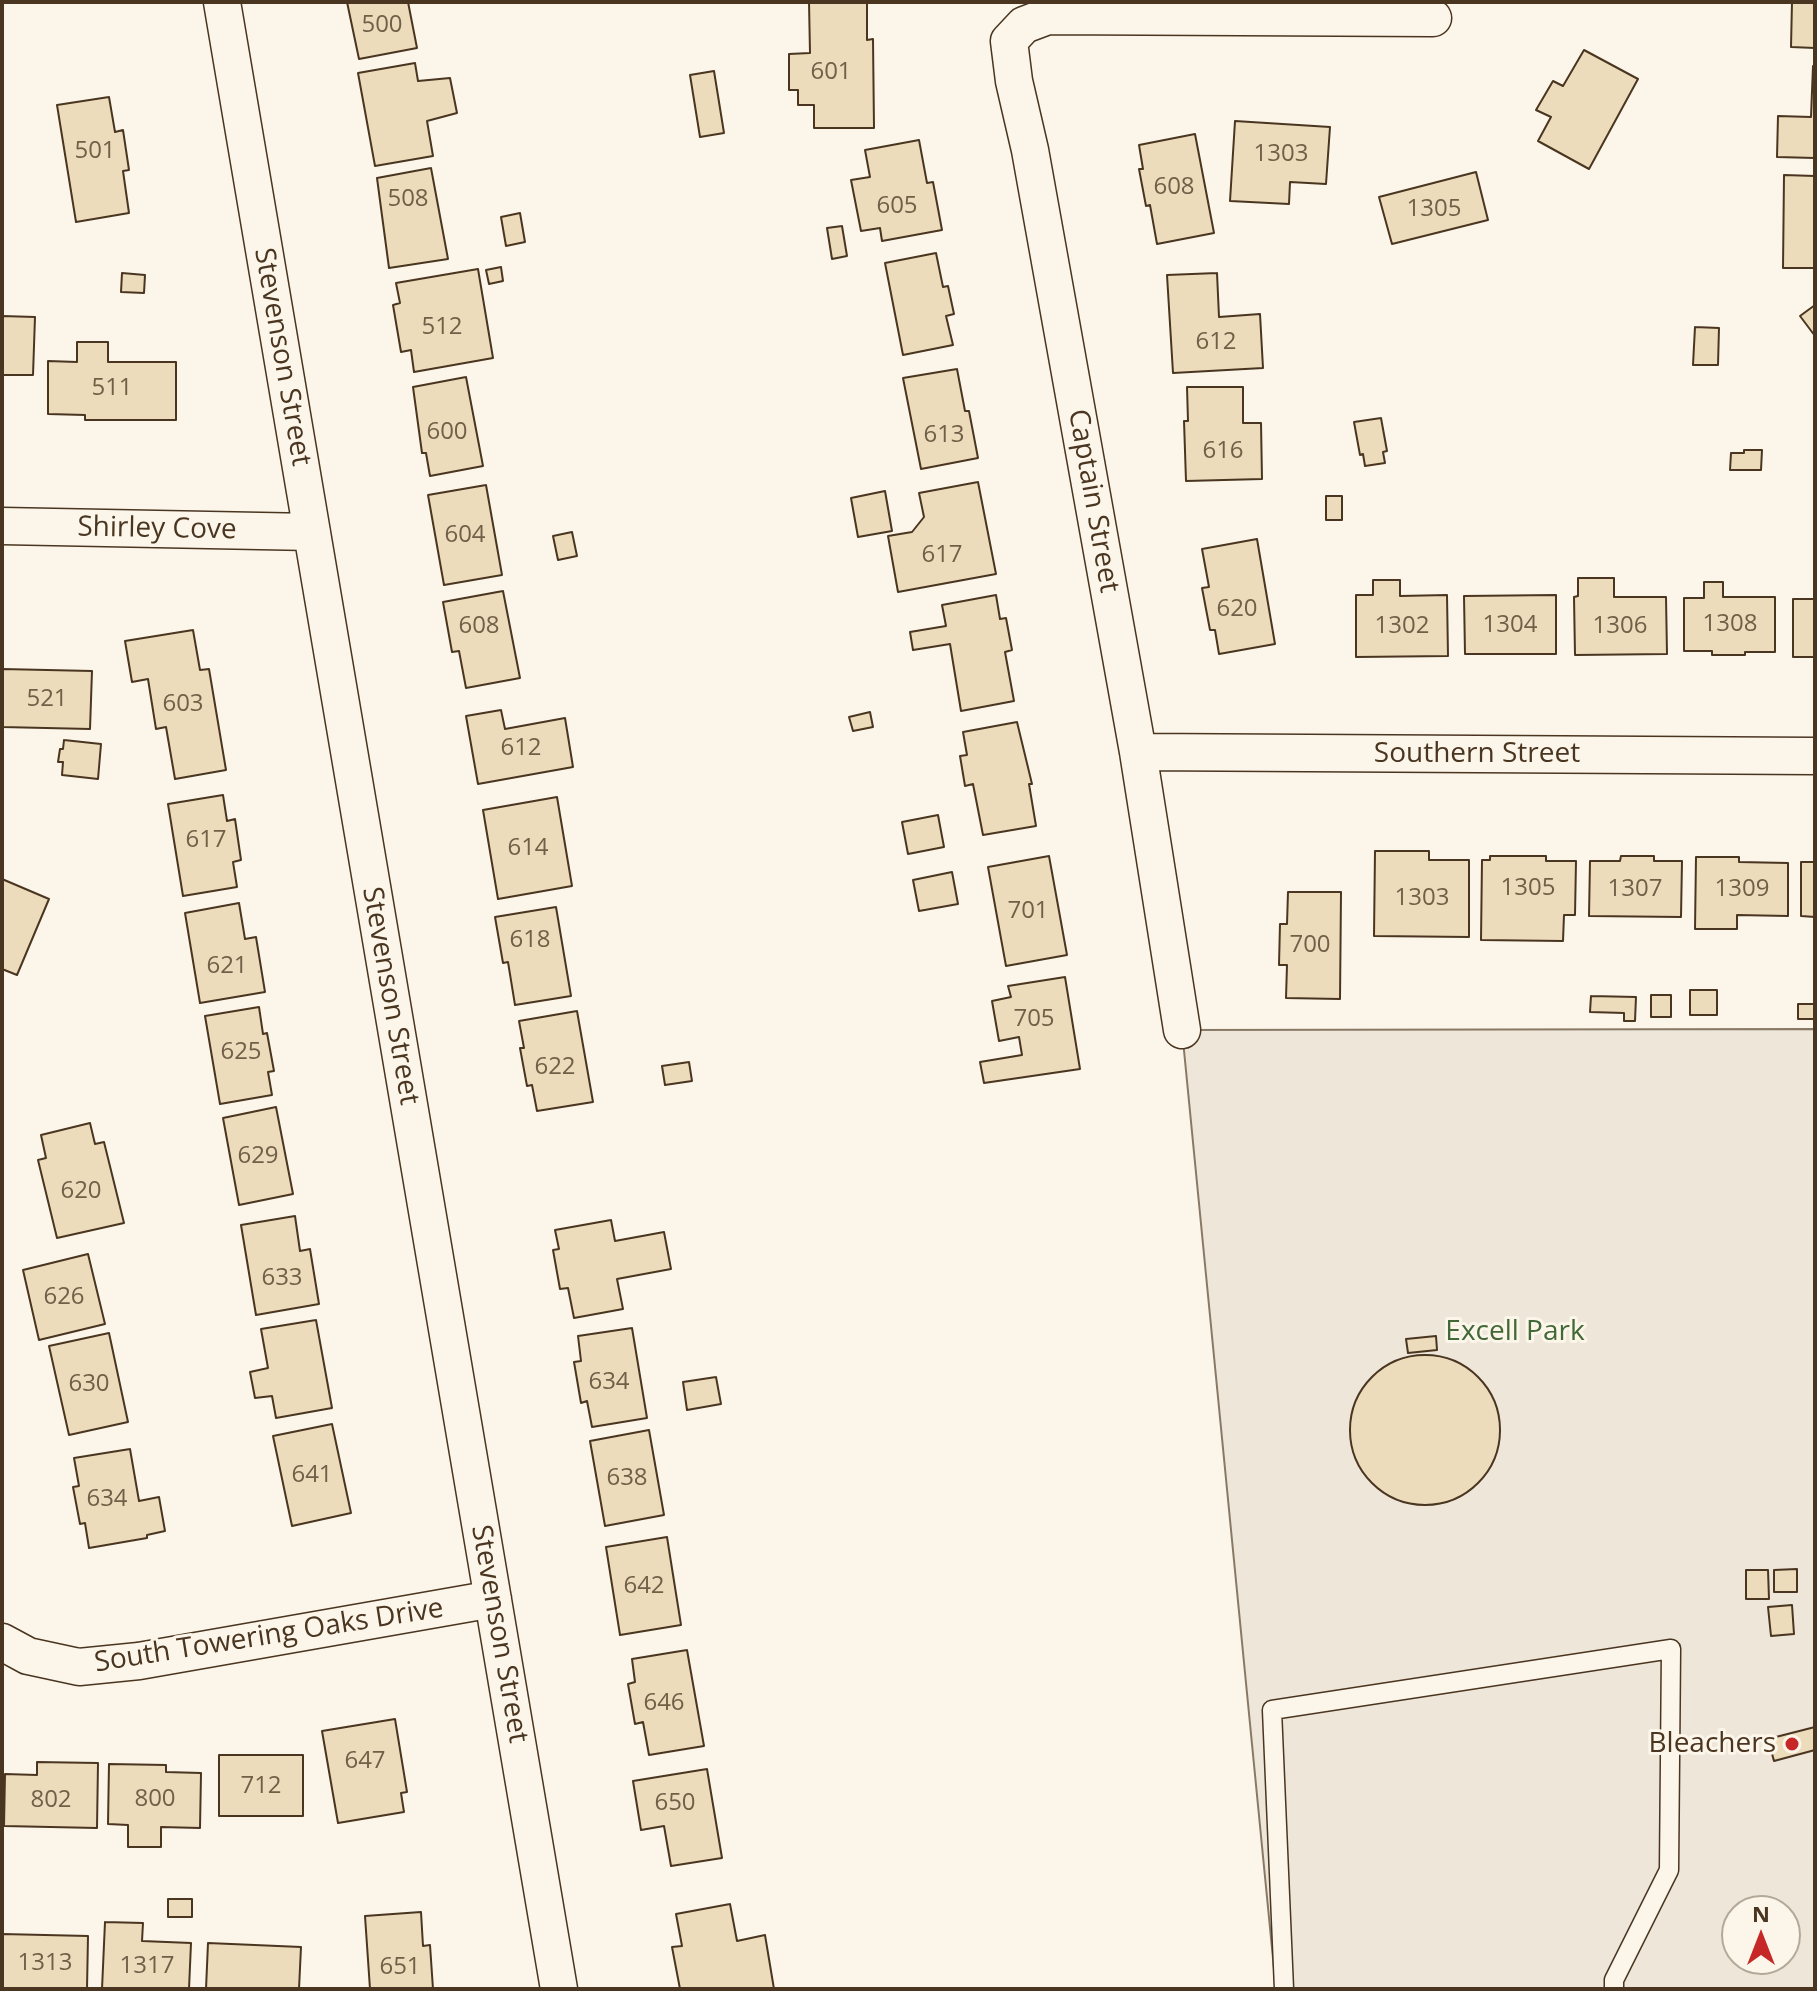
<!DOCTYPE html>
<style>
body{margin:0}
#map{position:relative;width:1817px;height:1991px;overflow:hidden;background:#fbf6e9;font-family:"Open Sans",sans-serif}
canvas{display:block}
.frame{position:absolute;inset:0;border:4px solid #4a3520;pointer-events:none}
.north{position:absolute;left:1721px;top:1895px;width:80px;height:80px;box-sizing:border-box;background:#fbf6e9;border:2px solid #b4a999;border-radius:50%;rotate:0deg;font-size:22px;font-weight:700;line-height:32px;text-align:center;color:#4a3520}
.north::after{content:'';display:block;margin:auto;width:28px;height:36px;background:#c62828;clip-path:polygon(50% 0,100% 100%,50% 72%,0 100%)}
</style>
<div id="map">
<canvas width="1817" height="1991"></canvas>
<div class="frame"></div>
<div class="north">N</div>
</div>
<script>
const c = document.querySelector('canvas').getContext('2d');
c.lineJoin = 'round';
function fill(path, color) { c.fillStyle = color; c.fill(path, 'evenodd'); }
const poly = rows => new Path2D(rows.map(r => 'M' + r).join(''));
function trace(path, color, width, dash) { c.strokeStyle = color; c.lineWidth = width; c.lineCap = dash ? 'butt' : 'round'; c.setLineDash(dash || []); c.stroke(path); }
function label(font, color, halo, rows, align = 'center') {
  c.font = font + ' "Open Sans",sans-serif'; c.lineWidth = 6; c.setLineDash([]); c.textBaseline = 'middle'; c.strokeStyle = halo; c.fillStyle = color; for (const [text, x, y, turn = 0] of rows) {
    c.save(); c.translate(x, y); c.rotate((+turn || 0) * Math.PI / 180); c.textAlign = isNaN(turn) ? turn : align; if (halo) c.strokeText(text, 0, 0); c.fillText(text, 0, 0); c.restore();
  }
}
const green = poly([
 [1815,1029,1815,1989,1276,1989,1182,1030,1815,1029],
 [1737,1911,1785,1911,1785,1959,1737,1959,1737,1911]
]);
fill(green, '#ede6d9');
trace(green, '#887966', 2);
const building = poly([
 [347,2,408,2,417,48,359,59,347,2],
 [809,2,867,2,867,40,873,39,874,128,814,128,814,105,798,105,798,90,789,90,789,54,810,53,809,2],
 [1792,2,1815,2,1815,48,1791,47,1792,2],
 [1584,50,1638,79,1589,169,1538,141,1551,117,1536,110,1553,81,1563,86,1584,50],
 [415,63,418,81,450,78,457,113,427,121,433,156,375,166,358,73,415,63],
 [1813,66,1815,66,1815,158,1777,157,1778,116,1811,117,1813,66],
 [714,71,724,133,700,137,690,75,714,71],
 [109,97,115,132,123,130,129,170,123,171,129,213,76,222,57,105,109,97],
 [1235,121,1330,127,1326,184,1290,182,1289,204,1230,201,1235,121],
 [1195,134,1214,233,1157,244,1150,205,1146,206,1139,169,1143,169,1139,145,1195,134],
 [919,140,927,183,933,182,942,230,882,241,880,228,861,231,851,180,870,177,865,150,919,140],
 [431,168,448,259,389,268,377,178,431,168],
 [1476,172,1488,220,1392,244,1379,197,1476,172],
 [1784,175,1815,176,1815,268,1783,268,1784,175],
 [520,213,525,242,506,246,501,217,520,213],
 [842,226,847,256,832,259,827,228,842,226],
 [936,253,943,287,948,286,954,314,946,316,953,345,903,355,885,263,936,253],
 [501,267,503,281,489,284,486,270,501,267],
 [478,269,493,358,414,372,411,350,401,352,393,305,400,303,396,283,478,269],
 [122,273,145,275,144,293,121,292,122,273],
 [1217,273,1219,317,1260,314,1263,368,1173,373,1167,275,1217,273],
 [1815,305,1815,336,1800,316,1815,305],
 [2,316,35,317,33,375,2,375,2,316],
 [1695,327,1719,328,1718,365,1693,365,1695,327],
 [77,342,108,342,108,362,176,362,176,420,85,420,85,415,48,414,48,361,77,362,77,342],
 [957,369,965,411,969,411,978,458,921,469,903,378,957,369],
 [466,377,483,466,430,476,426,453,422,453,413,387,466,377],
 [1187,387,1243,387,1243,423,1261,423,1262,479,1186,481,1184,421,1188,421,1187,387],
 [1381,418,1387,451,1383,452,1385,463,1365,466,1363,454,1360,455,1354,422,1381,418],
 [1744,450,1762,450,1761,470,1730,470,1731,453,1744,453,1744,450],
 [978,482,996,574,898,592,888,536,912,532,924,517,919,493,978,482],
 [486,485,502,575,444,585,428,495,486,485],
 [885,491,892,531,858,537,851,498,885,491],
 [1326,496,1342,496,1342,520,1326,520,1326,496],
 [572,532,577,556,558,560,553,536,572,532],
 [1257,539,1275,644,1219,654,1215,630,1210,630,1202,588,1209,587,1202,549,1257,539],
 [1578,578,1614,578,1614,597,1666,597,1667,654,1575,655,1574,597,1578,596,1578,578],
 [1373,580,1400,580,1400,596,1447,595,1448,656,1356,657,1356,595,1373,595,1373,580],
 [1704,582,1723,582,1723,597,1775,597,1775,652,1745,652,1745,655,1712,655,1712,651,1684,651,1684,598,1704,598,1704,582],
 [503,591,520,678,466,688,459,651,452,652,443,602,503,591],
 [996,595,1000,619,1006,618,1012,650,1005,652,1014,701,961,711,950,644,913,650,910,632,946,626,942,605,996,595],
 [1556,595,1556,654,1465,654,1464,596,1556,595],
 [1793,599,1815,599,1815,657,1793,657,1793,599],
 [193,630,200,670,209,669,226,770,175,779,166,727,156,729,148,679,132,682,125,641,193,630],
 [2,669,92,671,90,729,2,727,2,669],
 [501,710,505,729,565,718,573,767,478,784,466,716,501,710],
 [870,712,873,727,853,731,849,717,870,712],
 [1017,722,1032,784,1029,784,1036,826,983,835,973,784,965,786,960,756,967,755,963,732,1017,722],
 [64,740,101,744,98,779,62,775,63,762,58,762,60,749,63,749,64,740],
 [223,795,227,821,235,819,241,860,233,862,237,887,183,896,168,804,223,795],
 [557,797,572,886,498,899,483,810,557,797],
 [938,815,944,847,908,854,902,822,938,815],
 [1375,851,1429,851,1429,860,1469,860,1469,937,1374,936,1375,851],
 [1049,856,1067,955,1006,966,988,867,1049,856],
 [1490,856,1546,856,1546,861,1576,861,1575,915,1564,915,1563,941,1481,940,1482,860,1490,860,1490,856],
 [1621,856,1654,856,1654,861,1682,861,1681,917,1589,916,1590,861,1620,861,1621,856],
 [1696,857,1739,857,1739,862,1788,863,1788,916,1737,915,1737,929,1695,929,1696,857],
 [1801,862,1815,862,1815,917,1801,916,1801,862],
 [952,872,958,904,919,911,913,880,952,872],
 [2,879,49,899,17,975,2,969,2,879],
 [1288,892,1341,892,1340,999,1286,998,1287,965,1279,965,1280,924,1287,924,1288,892],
 [239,903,245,939,256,937,265,992,200,1003,185,913,239,903],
 [556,907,571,996,515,1005,508,962,503,963,495,917,556,907],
 [1065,977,1080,1069,984,1083,980,1062,1022,1055,1019,1037,999,1041,992,1001,1011,997,1008,986,1065,977],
 [1690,990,1717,990,1717,1015,1690,1015,1690,990],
 [1651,995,1671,995,1671,1017,1651,1017,1651,995],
 [1591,996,1636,997,1635,1021,1624,1021,1624,1013,1590,1012,1591,996],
 [1798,1004,1815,1004,1815,1019,1798,1019,1798,1004],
 [259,1007,263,1034,267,1033,274,1071,268,1072,272,1095,220,1104,205,1016,259,1007],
 [577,1011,593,1102,537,1111,532,1085,527,1086,520,1048,524,1048,519,1021,577,1011],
 [689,1062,692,1081,665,1085,662,1066,689,1062],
 [276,1107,293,1194,239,1205,223,1118,276,1107],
 [90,1123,95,1144,104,1142,124,1223,57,1238,38,1160,46,1158,41,1135,90,1123],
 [295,1216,300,1251,310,1249,319,1304,256,1315,241,1225,295,1216],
 [611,1220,615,1241,664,1232,671,1269,617,1279,623,1309,574,1318,568,1288,560,1289,553,1250,559,1249,555,1230,611,1220],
 [88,1254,105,1324,39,1340,23,1270,88,1254],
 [316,1320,332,1408,276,1418,272,1396,255,1398,250,1372,268,1368,261,1329,316,1320],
 [632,1328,647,1418,592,1427,587,1401,581,1403,574,1362,581,1361,578,1336,632,1328],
 [109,1333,128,1422,69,1435,49,1346,109,1333],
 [1436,1336,1437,1350,1408,1353,1406,1339,1436,1336],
 '1350 1430a75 75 0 1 1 150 0a75 75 0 1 1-150 0Z',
 [716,1377,721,1404,687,1410,683,1382,716,1377],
 [332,1424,351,1513,292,1526,273,1436,332,1424],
 [649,1430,664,1515,605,1526,590,1441,649,1430],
 [130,1449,139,1501,159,1497,165,1531,147,1535,147,1538,89,1548,85,1523,80,1524,73,1487,79,1486,74,1458,130,1449],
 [667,1537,681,1625,620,1635,606,1547,667,1537],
 [1797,1569,1797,1592,1774,1592,1774,1570,1797,1569],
 [1746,1570,1768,1570,1769,1599,1746,1599,1746,1570],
 [1792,1605,1794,1634,1771,1636,1768,1607,1792,1605],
 [687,1650,704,1746,649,1755,643,1722,635,1724,628,1684,635,1682,632,1659,687,1650],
 [395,1719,407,1792,401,1793,404,1812,338,1823,322,1731,395,1719],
 [1815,1727,1815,1750,1774,1761,1768,1739,1815,1727],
 [219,1755,303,1755,303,1816,219,1816,219,1755],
 [37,1762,98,1763,97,1828,4,1826,5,1774,37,1775,37,1762],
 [109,1764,166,1765,166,1772,201,1773,200,1828,161,1827,161,1847,128,1847,128,1825,108,1824,109,1764],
 [707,1769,722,1858,671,1866,664,1826,641,1830,633,1781,707,1769],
 [168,1899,192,1899,192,1917,168,1917,168,1899],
 [730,1904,737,1941,765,1935,774,1989,680,1989,672,1947,682,1946,676,1914,730,1904],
 [421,1912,423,1946,430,1945,433,1989,370,1989,365,1916,421,1912],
 [105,1922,143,1923,142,1941,191,1943,189,1989,102,1989,105,1922],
 [2,1934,88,1936,87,1989,2,1989,2,1934],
 [208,1943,301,1947,299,1989,206,1989,208,1943]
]);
fill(building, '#ecdcbc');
trace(building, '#4a3520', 2);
const lane = poly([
 [1284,1989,1272,1710,1671,1649,1669,1870,1614,1980,1614,1989]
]);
const street = poly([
 [222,2,559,1989],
 [2,526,312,532],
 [1138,752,1815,756],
 [1182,1030,1138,752,1030,150,1014,81,1009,41,1024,25,1048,16,1433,18],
 [2,1642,28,1656,79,1667,139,1661,493,1599]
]);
trace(lane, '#4a3520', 21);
trace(street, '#4a3520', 39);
trace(lane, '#fbf6e9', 18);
trace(street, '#fbf6e9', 36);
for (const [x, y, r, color] of [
 [1792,1744,8,"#c62828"]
]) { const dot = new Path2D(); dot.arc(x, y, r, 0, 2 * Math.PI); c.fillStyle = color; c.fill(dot); trace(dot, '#fbf6e9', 3); }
label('24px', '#725f47', null, [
 ["500",382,25],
 ["601",831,72],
 ["501",95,151],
 ["1303",1281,154],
 ["608",1174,187],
 ["508",408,199],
 ["605",897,206],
 ["1305",1434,209],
 ["512",442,327],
 ["612",1216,342],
 ["511",112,388],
 ["600",447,432],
 ["613",944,435],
 ["616",1223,451],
 ["604",465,535],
 ["617",942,555],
 ["620",1237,609],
 ["1308",1730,624],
 ["1304",1510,625],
 ["608",479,626],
 ["1302",1402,626],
 ["1306",1620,626],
 ["521",47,699],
 ["603",183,704],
 ["612",521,748],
 ["617",206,840],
 ["614",528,848],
 ["1305",1528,888],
 ["1307",1635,889],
 ["1309",1742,889],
 ["1303",1422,898],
 ["701",1028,911],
 ["618",530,940],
 ["700",1310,945],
 ["621",227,966],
 ["705",1034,1019],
 ["625",241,1052],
 ["622",555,1067],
 ["629",258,1156],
 ["620",81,1191],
 ["633",282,1278],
 ["626",64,1297],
 ["634",609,1382],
 ["630",89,1384],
 ["641",312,1475],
 ["638",627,1478],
 ["634",107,1499],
 ["642",644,1586],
 ["646",664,1703],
 ["647",365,1761],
 ["712",261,1786],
 ["800",155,1799],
 ["802",51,1800],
 ["650",675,1803],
 ["1313",45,1963],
 ["1317",147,1966],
 ["651",400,1967]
]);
label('28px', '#4a3520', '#fbf6e9', [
 ["Stevenson Street",282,357,80],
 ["Captain Street",1093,501,80],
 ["Shirley Cove",157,529,1],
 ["Southern Street",1477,754],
 ["Stevenson Street",390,996,80],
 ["Stevenson Street",499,1634,80],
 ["South Towering Oaks Drive",269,1636,-9]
]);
label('28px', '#436837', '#fbf6e9', [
 ["Excell Park",1515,1332]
]);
label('28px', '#4a3520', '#fbf6e9', [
 ["Bleachers",1776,1744]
], 'right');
</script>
